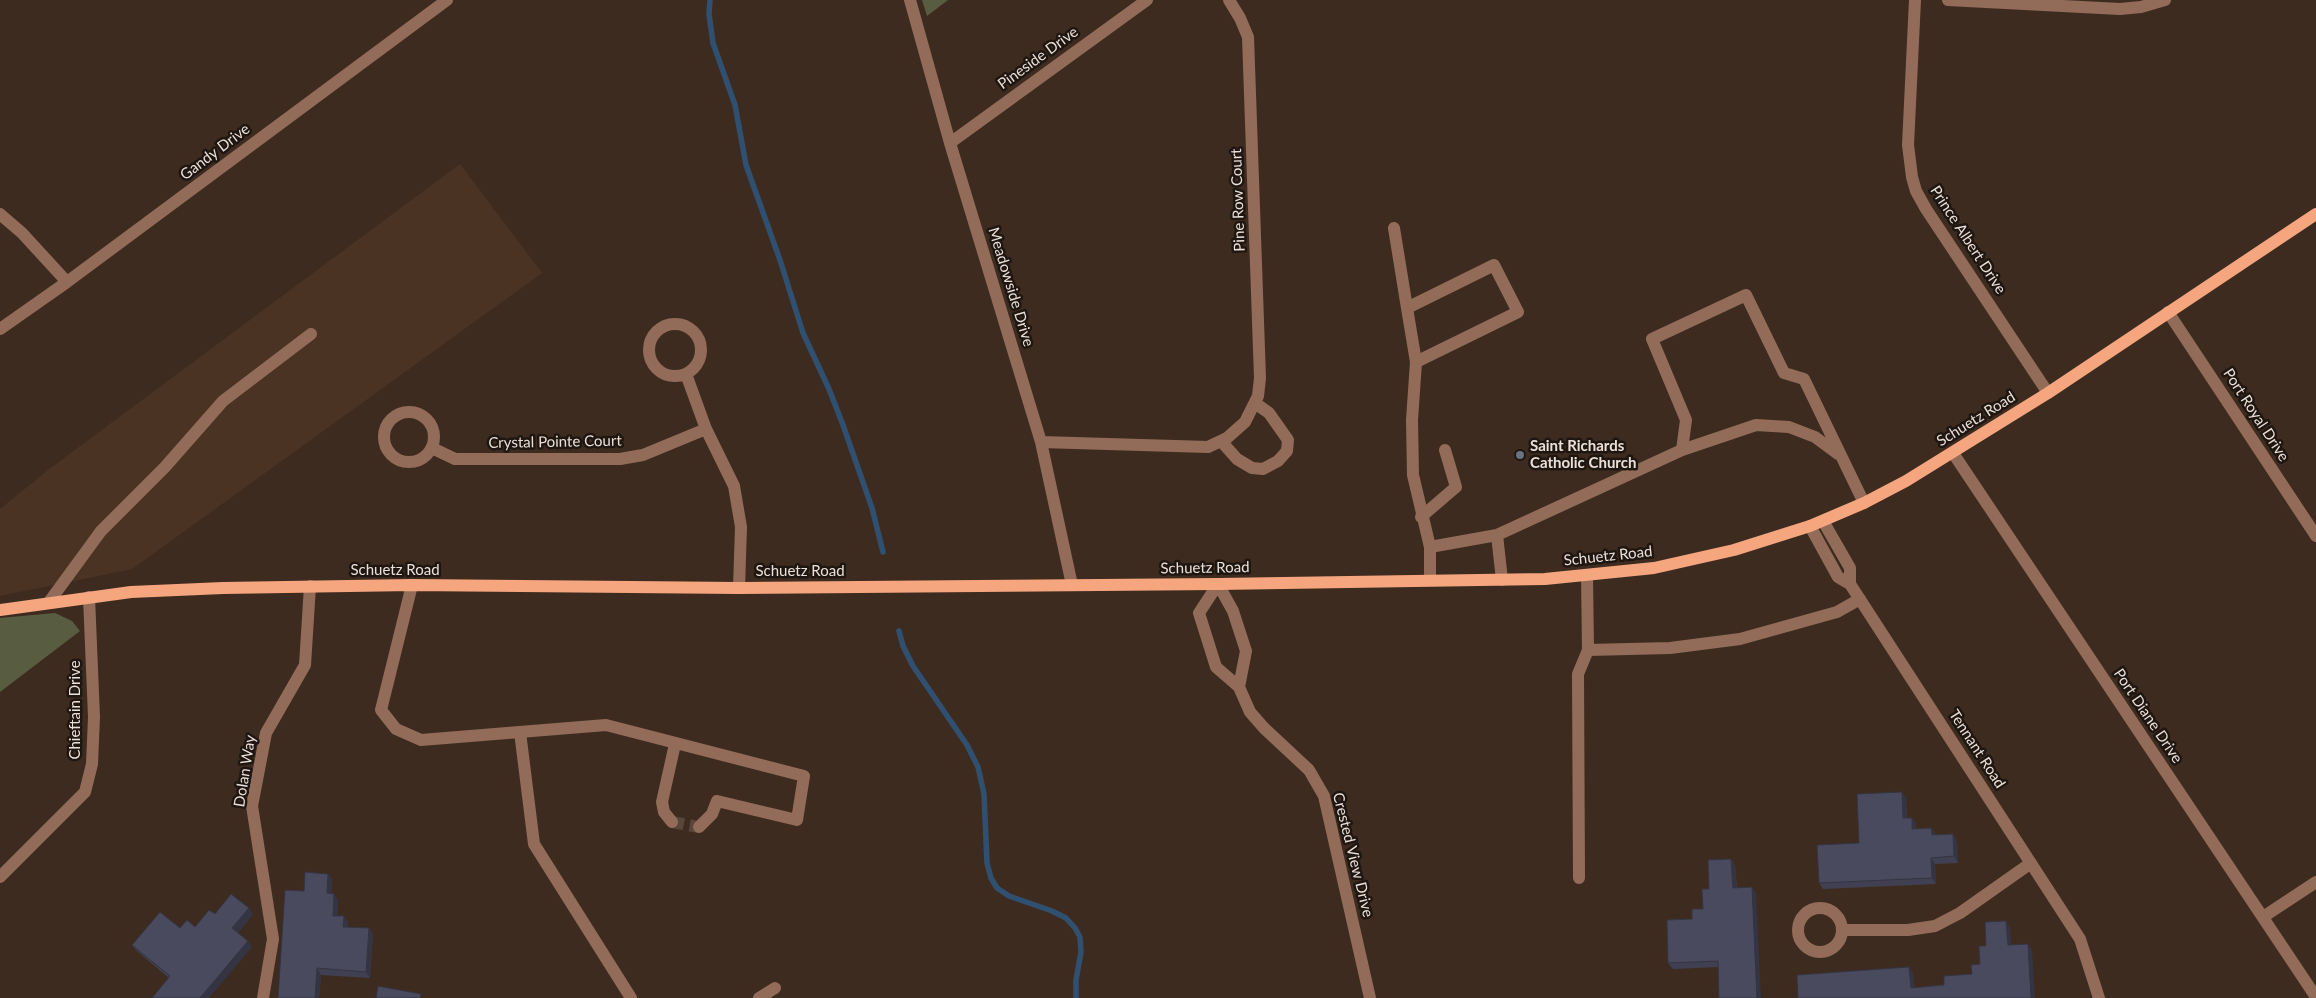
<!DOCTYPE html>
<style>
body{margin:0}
canvas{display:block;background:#3e2b1f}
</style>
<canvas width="2316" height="998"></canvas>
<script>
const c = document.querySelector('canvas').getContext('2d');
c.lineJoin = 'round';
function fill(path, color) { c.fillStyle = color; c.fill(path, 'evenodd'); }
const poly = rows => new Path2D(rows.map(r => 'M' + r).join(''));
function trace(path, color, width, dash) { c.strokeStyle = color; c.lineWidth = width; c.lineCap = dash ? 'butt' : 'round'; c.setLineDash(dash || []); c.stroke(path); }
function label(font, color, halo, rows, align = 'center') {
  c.font = font + ' Lato,sans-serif'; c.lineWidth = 5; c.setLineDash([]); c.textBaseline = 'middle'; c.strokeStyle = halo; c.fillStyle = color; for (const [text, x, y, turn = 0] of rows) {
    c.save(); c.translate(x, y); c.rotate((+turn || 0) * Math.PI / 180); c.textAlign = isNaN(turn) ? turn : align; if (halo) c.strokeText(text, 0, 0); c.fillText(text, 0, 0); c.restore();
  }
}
fill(poly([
 [460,164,542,273,132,569,0,596,0,509,48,470]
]), '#4a3323');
fill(poly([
 [922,0,948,0,927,16],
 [55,613,72,621,80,631,0,692,0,618]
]), '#585d41');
trace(poly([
 [710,0,709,14,713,43,735,105,746,165,780,260,803,333,829,389,843,425,872,508,883,552],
 [899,631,903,646,913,666,967,745,978,767,984,794,987,863,991,878,997,888,1009,896,1052,911,1066,918,1075,928,1080,937,1081,952,1076,980,1076,998]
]), '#305071', 5.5);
trace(poly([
 [672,822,699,827]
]), '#58463b', 12, [12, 6]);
trace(poly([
 [910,0,950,143,1041,442,1072,585],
 [1915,0,1908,145,1912,177,1916,191,1926,209,2048,393],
 [1948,0,2120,9,2141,7,2165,0],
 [950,143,1147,0],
 [0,214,22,233,67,282],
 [1394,228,1407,308],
 [2168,312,2316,536],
 '649 350a26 26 0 1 1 52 0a26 26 0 1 1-52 0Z',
 [0,329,67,282,447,0],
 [1416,362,1518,312,1494,265,1407,308,1416,362,1412,420,1413,475,1430,547,1430,580],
 [686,374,706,429,734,486,741,527,739,588],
 '384 437a25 25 0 1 1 50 0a25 25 0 1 1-50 0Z',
 [1221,441,1237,459,1252,468,1263,469,1278,461,1287,451,1288,440,1269,413,1255,403],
 [1041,442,1208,447,1227,438,1245,422,1258,396,1260,378,1248,37,1240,18,1229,0],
 [432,448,455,459,620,459,643,455,706,429],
 [1682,450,1756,425,1789,427,1815,437,1838,454],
 [1953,453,2316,997],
 [1421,517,1456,487,1445,450],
 [1823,521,1850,568,1850,584,2080,939,2099,998],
 [1810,526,1838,577,1850,584],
 [1497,535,1502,580],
 [1430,547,1497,535,1682,450,1686,420,1652,339,1746,295,1784,373,1804,379,1864,503],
 [1587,575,1588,650,1670,648,1740,639,1837,612,1860,599],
 [412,585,381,710,396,729,421,740,606,725,804,776,797,820,717,801,712,814,699,827],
 [49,602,101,531,165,467,223,401,311,334],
 [1239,687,1216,667,1199,613,1218,584,1233,611,1246,651,1239,687,1250,712,1264,728,1309,770,1324,796,1370,998],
 [520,732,534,844,631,998],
 [672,822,664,812,662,802,675,744],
 [0,877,85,792,92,764,94,717,89,597],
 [1579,878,1578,674,1588,650],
 '1798 930a22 22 0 1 1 44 0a22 22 0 1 1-44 0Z',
 [2263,917,2316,882],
 [1843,930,1908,930,1935,926,1960,913,2031,863],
 [263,998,273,939,252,806,266,733,305,665,310,586],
 [759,998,775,988]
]), '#926c59', 12);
trace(poly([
 [0,610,131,592,223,588,412,585,739,588,1218,584,1545,579,1654,568,1734,550,1810,526,1864,503,1906,481,2048,393,2316,214]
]), '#f5a67f', 12);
fill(poly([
 [1906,798,1907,818,1912,818,1916,824,1916,829,1931,828,1936,835,1957,840,1958,863,1935,864,1936,884,1823,889,1819,883],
 [1731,859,1735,865,1737,888,1756,893,1718,967,1673,969,1668,963,1692,919,1703,909,1709,889],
 [328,874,332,880,331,894,338,900,337,916,344,916,348,923,348,927,369,928,373,934,370,978,321,975,319,998,304,891],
 [253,914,238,933,252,947,169,978,137,951,132,945,180,928,195,927]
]), '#404052');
fill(poly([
 [1902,792,1906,798,1907,824,1903,818],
 [1912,818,1916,824,1916,835,1912,829],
 [1931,828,1936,834,1936,841,1932,835],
 [1953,834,1957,840,1958,863,1954,856],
 [1931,858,1935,864,1936,884,1932,878],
 [1731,859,1735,865,1737,894,1733,888],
 [328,874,332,880,331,899,327,893],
 [1752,887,1756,893,1761,998,1757,998],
 [334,894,338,900,337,922,333,916],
 [249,908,253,914,237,934,232,928],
 [344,916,348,923,347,933,343,927],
 [2006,921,2010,927,2012,951,2008,945],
 [369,928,373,934,370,978,366,972],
 [248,941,252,947,209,998,200,998],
 [2028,944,2032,950,2035,998,2031,998],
 [1909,967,1913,973,1915,994,1911,988],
 [317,968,321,975,319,998,315,998]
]), '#343442');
const building = poly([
 [1902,792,1903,818,1912,818,1912,829,1931,828,1932,835,1953,834,1954,856,1931,858,1932,878,1819,883,1817,845,1859,843,1857,794,1902,792],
 [1731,859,1733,888,1752,887,1757,998,1719,998,1718,961,1668,963,1667,920,1692,919,1692,909,1703,909,1702,889,1709,889,1708,860,1731,859],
 [305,872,328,874,327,893,334,894,333,916,344,916,343,927,369,928,366,972,317,968,315,998,278,998,285,890,304,891,305,872],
 [231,894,249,908,232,928,248,941,200,998,152,998,170,976,132,945,160,912,180,928,187,920,195,927,209,910,215,914,231,894],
 [2006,921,2008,945,2028,944,2031,998,1798,998,1797,975,1909,967,1911,988,1944,985,1944,976,1972,974,1971,965,1980,964,1979,946,1986,946,1985,922,2006,921],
 [378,986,421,994,420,998,376,998,378,986]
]);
fill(building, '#4a4a5f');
trace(building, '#343442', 1);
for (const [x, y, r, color] of [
 [1520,455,5,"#6b7280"]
]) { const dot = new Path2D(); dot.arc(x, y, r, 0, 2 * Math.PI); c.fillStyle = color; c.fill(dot); trace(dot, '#1e1611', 2); }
label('15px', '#ecdfd7', '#1e1611', [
 ["Pineside Drive",1038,58,-36],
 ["Gandy Drive",215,152,-37],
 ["Pine Row Court",1238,200,-92],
 ["Prince Albert Drive",1968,240,57],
 ["Meadowside Drive",1011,287,73],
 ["Port Royal Drive",2256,415,57],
 ["Schuetz Road",1976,419,-32],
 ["Crystal Pointe Court",555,442,-1],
 ["Schuetz Road",1608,556,-6],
 ["Schuetz Road",1205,568,-1],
 ["Schuetz Road",395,570],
 ["Schuetz Road",800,571],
 ["Chieftain Drive",75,710,-90],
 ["Port Diane Drive",2148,716,56],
 ["Tennant Road",1977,749,57],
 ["Dolan Way",245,771,-81],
 ["Crested View Drive",1353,855,76]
]);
label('bold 15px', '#ecdfd7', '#1e1611', [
 ["Saint Richards",1530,446],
 ["Catholic Church",1530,463]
], 'left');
</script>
